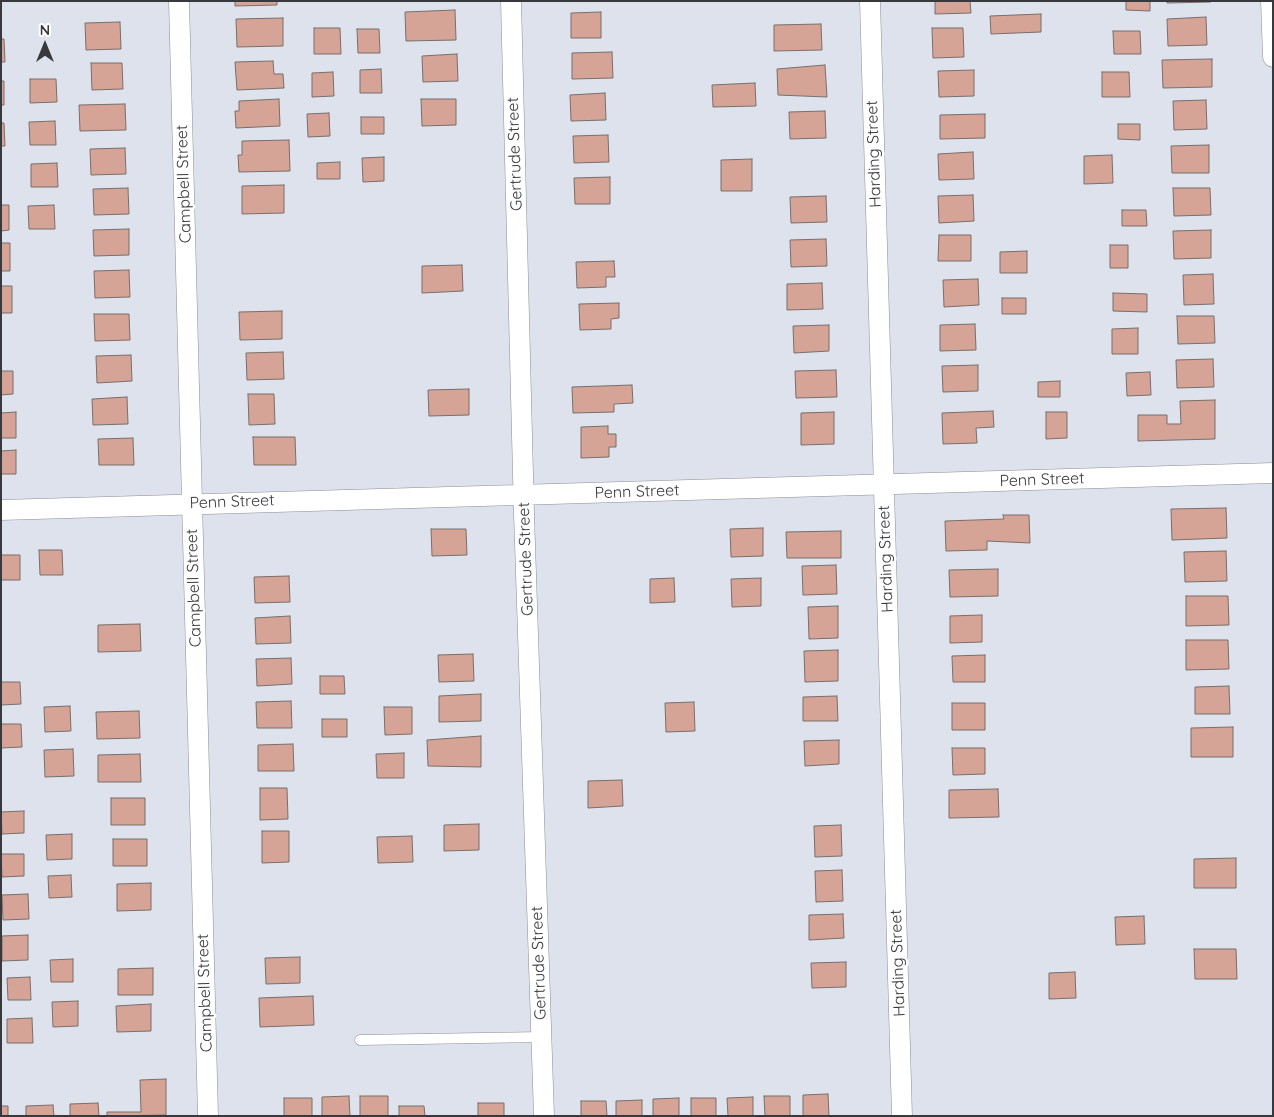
<!DOCTYPE html>
<style>
body{margin:0}
#map{position:relative;width:1274px;height:1117px;overflow:hidden;background:#dde2ec;font-family:Quicksand,sans-serif}
canvas{display:block}
.frame{position:absolute;inset:0;border:2px solid #37393d;pointer-events:none}
.north{position:absolute;left:20px;top:20px;width:50px;height:50px;-webkit-text-stroke:4px #fff;paint-order:stroke;rotate:0deg;font-size:14px;font-weight:700;line-height:20px;text-align:center;color:#37393d}
.north::after{content:'';display:block;margin:auto;width:18px;height:22px;background:#37393d;clip-path:polygon(50% 0,100% 100%,50% 72%,0 100%)}
</style>
<div id="map">
<canvas width="1274" height="1117"></canvas>
<div class="frame"></div>
<div class="north">N</div>
</div>
<script>
const c = document.querySelector('canvas').getContext('2d');
c.lineJoin = 'round';
function fill(path, color) { c.fillStyle = color; c.fill(path, 'evenodd'); }
const poly = rows => new Path2D(rows.map(r => 'M' + r).join(''));
function trace(path, color, width, dash) { c.strokeStyle = color; c.lineWidth = width; c.lineCap = dash ? 'butt' : 'round'; c.setLineDash(dash || []); c.stroke(path); }
function label(font, color, halo, rows, align = 'center') {
  c.font = font + ' Quicksand,sans-serif'; c.lineWidth = 5; c.setLineDash([]); c.textBaseline = 'middle'; c.strokeStyle = halo; c.fillStyle = color; for (const [text, x, y, turn = 0] of rows) {
    c.save(); c.translate(x, y); c.rotate((+turn || 0) * Math.PI / 180); c.textAlign = isNaN(turn) ? turn : align; if (halo) c.strokeText(text, 0, 0); c.fillText(text, 0, 0); c.restore();
  }
}
const building = poly([
 [235,1,277,1,277,5,235,6,235,1],
 [935,1,970,1,971,13,935,14,935,1],
 [1126,1,1150,1,1150,11,1126,10,1126,1],
 [1167,1,1211,1,1211,2,1167,3,1167,1],
 [455,10,456,40,406,41,405,12,455,10],
 [601,12,601,38,571,38,571,13,601,12],
 [1041,14,1041,32,991,34,990,16,1041,14],
 [1206,17,1207,45,1168,46,1167,19,1206,17],
 [283,18,283,46,237,47,236,19,283,18],
 [120,22,121,49,86,50,85,23,120,22],
 [821,24,822,50,774,51,774,25,821,24],
 [314,28,340,28,341,54,314,54,314,28],
 [932,28,963,28,964,57,933,58,932,28],
 [357,29,379,29,380,53,358,53,357,29],
 [1113,31,1140,31,1141,54,1114,54,1113,31],
 [1,39,4,39,5,62,1,62,1,39],
 [612,52,613,78,572,79,572,53,612,52],
 [457,54,458,81,423,82,422,56,457,54],
 [1212,59,1212,87,1163,88,1162,60,1212,59],
 [273,61,274,74,283,74,284,88,237,90,235,62,273,61],
 [91,63,122,63,123,89,92,90,91,63],
 [825,65,827,97,778,95,777,69,825,65],
 [381,69,382,93,360,93,360,70,381,69],
 [974,70,974,96,939,97,938,71,974,70],
 [333,72,334,96,312,97,312,73,333,72],
 [1102,72,1129,72,1130,97,1102,97,1102,72],
 [30,79,56,79,57,102,30,103,30,79],
 [1,81,4,81,4,105,1,105,1,81],
 [755,83,756,106,713,107,712,85,755,83],
 [605,93,606,120,571,121,570,95,605,93],
 [279,99,280,126,236,128,235,111,239,111,239,101,279,99],
 [421,99,456,99,456,125,422,126,421,99],
 [1206,100,1207,129,1174,130,1173,101,1206,100],
 [125,104,126,130,80,131,79,105,125,104],
 [825,111,826,138,790,139,789,112,825,111],
 [329,113,330,136,308,137,307,114,329,113],
 [985,114,985,138,940,139,940,115,985,114],
 [361,117,384,117,384,134,361,134,361,117],
 [55,121,56,145,30,145,29,122,55,121],
 [1,123,4,123,5,146,1,146,1,123],
 [1118,124,1140,124,1140,140,1118,139,1118,124],
 [608,135,609,162,574,163,573,136,608,135],
 [289,140,290,171,239,172,238,155,242,155,242,141,289,140],
 [1209,145,1209,173,1172,173,1171,146,1209,145],
 [125,148,126,174,91,175,90,149,125,148],
 [973,152,974,179,939,180,938,154,973,152],
 [1112,155,1113,183,1084,184,1084,156,1112,155],
 [384,157,384,181,363,182,362,158,384,157],
 [752,159,752,191,721,191,721,160,752,159],
 [340,162,340,179,317,179,317,163,340,162],
 [57,163,58,187,31,187,31,164,57,163],
 [610,177,610,204,575,204,574,178,610,177],
 [284,185,284,213,242,214,242,186,284,185],
 [128,188,129,214,94,215,93,189,128,188],
 [1173,188,1210,188,1211,215,1174,216,1173,188],
 [973,195,974,221,939,223,938,196,973,195],
 [826,196,827,222,791,223,790,197,826,196],
 [1,205,9,205,9,230,1,231,1,205],
 [54,205,55,229,29,229,28,206,54,205],
 [1122,210,1146,210,1147,226,1122,226,1122,210],
 [129,229,129,255,94,256,93,230,129,229],
 [1211,230,1211,258,1174,259,1173,231,1211,230],
 [939,235,971,235,971,261,938,261,939,235],
 [826,239,827,266,791,267,790,240,826,239],
 [1,243,10,243,10,271,1,271,1,243],
 [1110,245,1128,245,1128,268,1110,268,1110,245],
 [1027,251,1027,273,1000,273,1000,252,1027,251],
 [614,261,615,277,606,277,606,287,577,288,576,262,614,261],
 [462,265,463,291,422,293,422,266,462,265],
 [129,270,130,297,95,298,94,271,129,270],
 [1213,274,1214,304,1184,305,1183,275,1213,274],
 [978,279,979,305,944,307,943,280,978,279],
 [822,283,823,309,787,310,787,284,822,283],
 [1,286,12,286,12,313,1,313,1,286],
 [1113,293,1147,294,1147,312,1113,311,1113,293],
 [1002,298,1026,298,1026,314,1002,314,1002,298],
 [619,303,619,318,611,319,611,329,580,330,579,304,619,303],
 [282,311,282,339,240,340,239,312,282,311],
 [94,314,129,314,130,340,95,341,94,314],
 [1177,316,1214,316,1215,343,1178,344,1177,316],
 [975,324,976,350,940,351,940,325,975,324],
 [829,325,829,351,794,353,793,326,829,325],
 [1138,328,1138,354,1112,354,1112,329,1138,328],
 [283,352,284,379,247,380,246,353,283,352],
 [131,355,132,381,97,383,96,356,131,355],
 [1213,359,1214,387,1177,388,1176,360,1213,359],
 [978,365,978,391,943,392,942,366,978,365],
 [836,370,837,397,796,398,795,371,836,370],
 [1,371,13,371,13,394,1,395,1,371],
 [1150,372,1151,395,1127,396,1126,373,1150,372],
 [1060,381,1060,397,1038,397,1038,382,1060,381],
 [632,385,633,403,614,404,614,412,573,413,572,387,632,385],
 [469,389,469,415,429,416,428,390,469,389],
 [248,394,274,394,275,424,249,425,248,394],
 [127,397,128,424,93,425,92,399,127,397],
 [1215,400,1215,439,1138,441,1138,415,1167,415,1167,424,1181,424,1180,401,1215,400],
 [993,411,994,427,976,428,977,443,943,444,942,413,993,411],
 [16,412,16,438,1,438,1,413,16,412],
 [834,412,834,444,801,445,801,413,834,412],
 [1046,412,1067,412,1067,438,1046,439,1046,412],
 [608,426,608,434,616,434,616,447,609,447,609,457,581,458,581,427,608,426],
 [253,437,295,437,296,465,254,465,253,437],
 [133,438,134,465,99,465,98,439,133,438],
 [16,450,16,474,1,474,1,451,16,450],
 [1226,508,1227,538,1172,540,1171,509,1226,508],
 [1003,515,1029,515,1030,543,987,541,987,550,946,551,945,521,1004,519,1003,515],
 [763,528,763,556,731,557,730,529,763,528],
 [431,529,466,529,467,555,432,556,431,529],
 [841,531,841,558,787,558,786,532,841,531],
 [39,550,62,550,63,575,40,575,39,550],
 [1226,551,1227,581,1185,582,1184,552,1226,551],
 [1,555,20,555,20,580,1,580,1,555],
 [836,565,837,594,803,595,802,566,836,565],
 [998,569,998,596,950,597,949,570,998,569],
 [289,576,290,602,255,603,254,577,289,576],
 [674,578,675,602,650,603,650,579,674,578],
 [761,578,761,606,732,607,731,579,761,578],
 [1186,596,1228,596,1229,625,1186,626,1186,596],
 [838,606,838,638,809,639,808,607,838,606],
 [982,615,982,642,950,643,950,616,982,615],
 [290,616,291,643,256,644,255,618,290,616],
 [140,624,141,651,98,652,98,625,140,624],
 [1186,640,1228,640,1229,669,1186,670,1186,640],
 [838,650,838,681,805,682,804,651,838,650],
 [473,654,474,681,439,682,438,655,473,654],
 [985,655,985,682,953,682,952,656,985,655],
 [291,658,292,684,257,686,256,659,291,658],
 [320,676,344,676,345,694,320,694,320,676],
 [1,682,20,682,21,704,1,705,1,682],
 [1229,686,1230,714,1195,714,1195,687,1229,686],
 [481,694,481,721,439,722,439,696,481,694],
 [837,696,838,721,803,721,803,697,837,696],
 [291,701,292,728,257,728,256,702,291,701],
 [694,702,695,731,666,732,665,703,694,702],
 [952,703,985,703,985,730,952,730,952,703],
 [70,706,71,731,45,732,44,707,70,706],
 [384,707,412,707,412,734,385,735,384,707],
 [139,711,140,738,97,739,96,712,139,711],
 [322,719,347,719,347,737,322,737,322,719],
 [1,724,21,724,22,747,1,748,1,724],
 [1233,727,1233,757,1191,757,1191,728,1233,727],
 [481,736,481,767,428,766,427,740,481,736],
 [839,740,839,764,805,766,804,741,839,740],
 [293,744,294,771,258,771,258,745,293,744],
 [952,748,985,748,985,774,953,775,952,748],
 [73,749,74,776,45,777,44,750,73,749],
 [404,753,404,778,377,778,376,754,404,753],
 [140,754,141,782,98,782,98,755,140,754],
 [622,780,623,806,588,808,588,781,622,780],
 [260,788,287,788,288,819,260,820,260,788],
 [998,789,999,817,949,818,949,790,998,789],
 [111,798,145,798,145,825,111,825,111,798],
 [24,811,24,833,2,834,1,812,24,811],
 [479,824,479,850,444,851,444,825,479,824],
 [841,825,842,856,815,857,814,826,841,825],
 [262,831,289,831,289,862,262,863,262,831],
 [72,834,72,859,47,860,46,835,72,834],
 [412,836,413,862,378,863,377,837,412,836],
 [113,839,147,839,147,866,113,866,113,839],
 [1,854,24,854,24,876,2,877,1,854],
 [1236,858,1236,888,1194,888,1194,859,1236,858],
 [842,870,843,901,816,902,815,871,842,870],
 [71,875,72,897,49,898,48,876,71,875],
 [151,883,151,910,117,911,117,884,151,883],
 [28,894,29,919,3,920,2,895,28,894],
 [843,914,844,938,809,940,809,915,843,914],
 [1144,916,1145,944,1116,945,1115,917,1144,916],
 [28,935,28,960,2,961,2,936,28,935],
 [1194,949,1236,949,1237,979,1195,979,1194,949],
 [300,957,300,983,266,984,265,958,300,957],
 [73,959,73,982,51,982,50,960,73,959],
 [846,962,846,987,812,988,811,963,846,962],
 [153,968,153,995,118,995,118,969,153,968],
 [1075,972,1076,998,1049,999,1049,973,1075,972],
 [30,977,31,1000,8,1000,7,978,30,977],
 [313,996,314,1025,260,1027,259,998,313,996],
 [78,1001,78,1026,53,1027,52,1002,78,1001],
 [151,1004,151,1031,117,1032,116,1006,151,1004],
 [32,1018,33,1043,7,1043,7,1019,32,1018],
 [166,1079,166,1115,107,1116,107,1112,141,1112,140,1080,166,1079],
 [828,1094,829,1116,803,1116,803,1095,828,1094],
 [349,1096,350,1116,322,1116,322,1097,349,1096],
 [360,1096,388,1096,388,1116,360,1116,360,1096],
 [764,1096,790,1096,790,1116,765,1116,764,1096],
 [753,1097,753,1116,728,1116,727,1098,753,1097],
 [284,1098,312,1098,312,1116,284,1116,284,1098],
 [679,1098,679,1116,653,1116,653,1099,679,1098],
 [691,1098,716,1098,716,1116,691,1116,691,1098],
 [642,1100,642,1116,616,1116,616,1101,642,1100],
 [581,1101,606,1101,607,1116,581,1116,581,1101],
 [98,1103,99,1116,70,1116,70,1104,98,1103],
 [478,1103,504,1103,504,1116,478,1116,478,1103],
 [53,1105,54,1116,26,1116,26,1106,53,1105],
 [1,1106,8,1106,8,1116,1,1116,1,1106],
 [399,1106,424,1106,425,1116,399,1116,399,1106]
]);
fill(building, '#d5a496');
trace(building, '#796e6b', 1);
const service = poly([
 [360,1040,542,1037]
]);
const minor = poly([
 [179,1,208,1116],
 [511,1,524,514,544,1116],
 [870,1,902,1116],
 [1271,1,1273,57],
 [1,510,1273,473]
]);
trace(service, '#898d96', 11);
trace(minor, '#898d96', 21);
trace(service, '#fff', 10);
trace(minor, '#fff', 20);
label('16px', '#37393d', '#fff', [
 ["Gertrude Street",515,154,-92],
 ["Harding Street",874,154,-92],
 ["Campbell Street",184,184,-92],
 ["Penn Street",1042,480,-2],
 ["Penn Street",637,492,-2],
 ["Penn Street",232,502,-2],
 ["Gertrude Street",526,559,-92],
 ["Harding Street",886,559,-92],
 ["Campbell Street",194,588,-92],
 ["Gertrude Street",539,963,-92],
 ["Harding Street",898,963,-92],
 ["Campbell Street",205,993,-92]
]);
</script>
